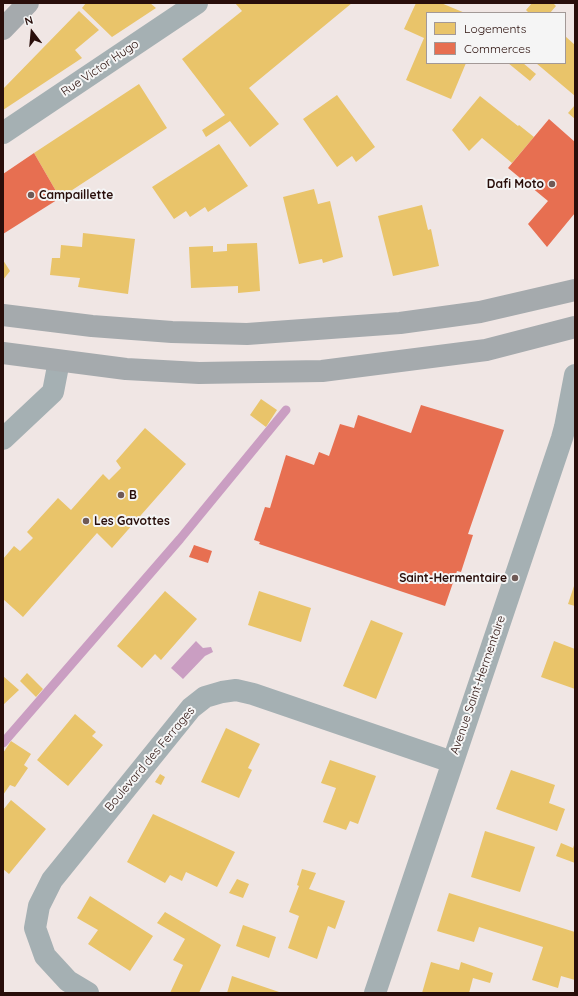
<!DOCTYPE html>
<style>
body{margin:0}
#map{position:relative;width:578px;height:996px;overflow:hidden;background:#f0e6e4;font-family:Quicksand,sans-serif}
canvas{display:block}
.frame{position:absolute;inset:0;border:4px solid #290e0a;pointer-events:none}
.legend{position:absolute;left:426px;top:12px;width:140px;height:52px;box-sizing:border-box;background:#f5f5f5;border:1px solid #a39997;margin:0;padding:5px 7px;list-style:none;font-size:12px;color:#290e0a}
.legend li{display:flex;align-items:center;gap:8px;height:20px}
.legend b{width:20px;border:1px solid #a39997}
.north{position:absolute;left:12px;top:12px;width:40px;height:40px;-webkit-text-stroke:3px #f5f5f5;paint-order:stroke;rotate:344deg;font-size:11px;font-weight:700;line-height:16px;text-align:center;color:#290e0a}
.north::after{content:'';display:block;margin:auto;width:14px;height:18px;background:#290e0a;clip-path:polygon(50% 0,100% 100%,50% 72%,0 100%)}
</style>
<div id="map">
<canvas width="578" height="996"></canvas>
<div class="frame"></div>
<ul class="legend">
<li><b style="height:11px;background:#e9c46a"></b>Logements</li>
<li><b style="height:11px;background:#e76f51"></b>Commerces</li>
</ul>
<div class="north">N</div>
</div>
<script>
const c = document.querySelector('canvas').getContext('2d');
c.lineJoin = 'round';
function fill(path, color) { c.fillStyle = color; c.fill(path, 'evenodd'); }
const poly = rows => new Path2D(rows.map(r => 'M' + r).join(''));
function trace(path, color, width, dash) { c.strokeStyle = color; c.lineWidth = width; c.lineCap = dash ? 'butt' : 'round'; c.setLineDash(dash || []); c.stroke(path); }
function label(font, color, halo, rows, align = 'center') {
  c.font = font + ' Quicksand,sans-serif'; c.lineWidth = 4; c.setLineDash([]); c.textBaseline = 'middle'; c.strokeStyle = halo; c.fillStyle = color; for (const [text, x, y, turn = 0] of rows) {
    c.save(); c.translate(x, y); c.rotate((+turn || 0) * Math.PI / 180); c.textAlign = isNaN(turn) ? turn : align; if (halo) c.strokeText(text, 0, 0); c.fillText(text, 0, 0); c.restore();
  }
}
fill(poly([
 [196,641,203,648,211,647,213,652,205,656,183,679,171,668]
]), '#ca9ec2');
fill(poly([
 [86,3,150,3,156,8,112,37,82,8],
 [235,3,352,3,249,88,279,124,250,147,230,121,206,137,202,130,225,115,182,59,242,11],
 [416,3,441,3,465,13,427,13,427,63,466,63,451,99,406,80,424,38,404,29],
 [532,3,553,3,556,6,550,13,529,13,526,10],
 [79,11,99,30,75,50,82,58,3,110,3,89],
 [565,36,575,45,575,96,536,63,565,63],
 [508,63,523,63,536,74,530,81],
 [139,84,167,128,60,198,34,153],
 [337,95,375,147,356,162,352,156,337,167,303,119],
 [480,96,518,126,519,125,534,137,512,163,482,138,469,151,452,130],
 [575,105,575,119,568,113],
 [219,144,248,186,208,212,205,207,190,217,186,211,174,219,152,187],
 [314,189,318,204,330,201,343,257,323,263,322,259,299,264,283,197],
 [422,205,428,230,431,229,439,266,393,276,378,216],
 [83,233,135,239,128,294,78,287,80,278,50,275,52,258,60,258,61,245,82,247],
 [257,243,260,291,238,293,238,286,191,288,189,247,213,246,213,252,227,251,227,244],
 [3,260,10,271,3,280],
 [261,399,277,410,266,427,250,415],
 [145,428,186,464,112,548,97,533,23,617,3,599,3,559,14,546,20,551,33,538,27,532,58,498,71,510,103,474,109,480,121,468,116,461],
 [575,583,575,606,568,604],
 [165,591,197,619,161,660,155,654,142,668,117,646],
 [259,591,311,608,301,642,248,625],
 [371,620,403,633,376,699,343,686],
 [554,641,575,649,575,689,541,677],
 [27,673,43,689,36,697,20,681],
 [3,676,19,690,3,705],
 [75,714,96,732,92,736,103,745,68,786,37,760],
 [226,728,260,744,248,768,252,770,239,798,201,782],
 [11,741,31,754,24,765,28,768,15,787,10,785,3,795,3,753],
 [330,760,376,776,358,824,350,821,346,830,323,822,336,788,321,783],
 [511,770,555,785,549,803,565,809,557,831,496,809],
 [160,774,165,777,161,785,155,782],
 [11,800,46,829,9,874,3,869,3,810],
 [153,814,235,852,217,887,186,872,182,881,170,875,165,883,127,862],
 [485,831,535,847,520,892,471,877],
 [575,842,575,863,556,856,561,843,573,848],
 [302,869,316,873,309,889,345,901,335,929,328,926,317,959,288,948,299,916,289,912,299,886,297,885],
 [237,879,249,884,243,898,229,893],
 [449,893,575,932,575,980,561,976,558,988,532,980,543,947,479,927,474,942,437,931],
 [90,896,153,936,130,971,88,944,98,930,77,918],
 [165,912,221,945,199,993,170,993,183,965,173,960,185,939,157,923],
 [243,925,276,937,269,958,236,946],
 [431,962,459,970,461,962,493,973,490,983,473,978,469,993,422,993],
 [232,976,282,993,227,993]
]), '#e9c46a');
fill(poly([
 [549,119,575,142,575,213,547,247,528,224,548,201,508,168],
 [34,153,60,198,3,234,3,174],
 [421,405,504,430,468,534,473,535,461,572,457,571,445,606,259,544,260,542,254,540,265,507,270,508,286,455,314,465,319,452,329,456,340,424,354,428,358,415,411,433],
 [194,545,212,551,208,563,189,557]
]), '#e76f51');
trace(poly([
 [3,743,180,539,286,410]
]), '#ca9ec2', 9);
trace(poly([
 [3,133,197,3],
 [3,439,53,392,59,361],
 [88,993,68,981,45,956,35,928,39,906,52,880,191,708,205,697,222,692,236,690,253,694,452,762],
 [375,993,562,438,565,427,575,375]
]), '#a5b0b3', 22);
trace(poly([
 [3,29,28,3],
 [3,315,92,326,172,332,247,334,400,323,480,312,575,290],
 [3,353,126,369,199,373,322,371,486,350,575,327]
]), '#a5aaad', 22);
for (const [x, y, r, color] of [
 [552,184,4,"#6f5a56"],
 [31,195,4,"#6f5a56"],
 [121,495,4,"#6f5a56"],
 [86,521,4,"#6f5a56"],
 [515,578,4,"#6f5a56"]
]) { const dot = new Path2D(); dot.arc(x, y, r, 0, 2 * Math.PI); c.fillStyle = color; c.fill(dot); trace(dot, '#f5f5f5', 1.5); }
label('12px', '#290e0a', '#f5f5f5', [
 ["Rue Victor Hugo",100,68,-34],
 ["Avenue Saint-Hermentaire",478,685,-71],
 ["Boulevard des Ferrages",150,759,-50]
]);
label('bold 12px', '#290e0a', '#f5f5f5', [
 ["Dafi Moto",544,184,"right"],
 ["Campaillette",39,195],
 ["B",129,495],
 ["Les Gavottes",94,521],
 ["Saint-Hermentaire",507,578,"right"]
], 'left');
</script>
